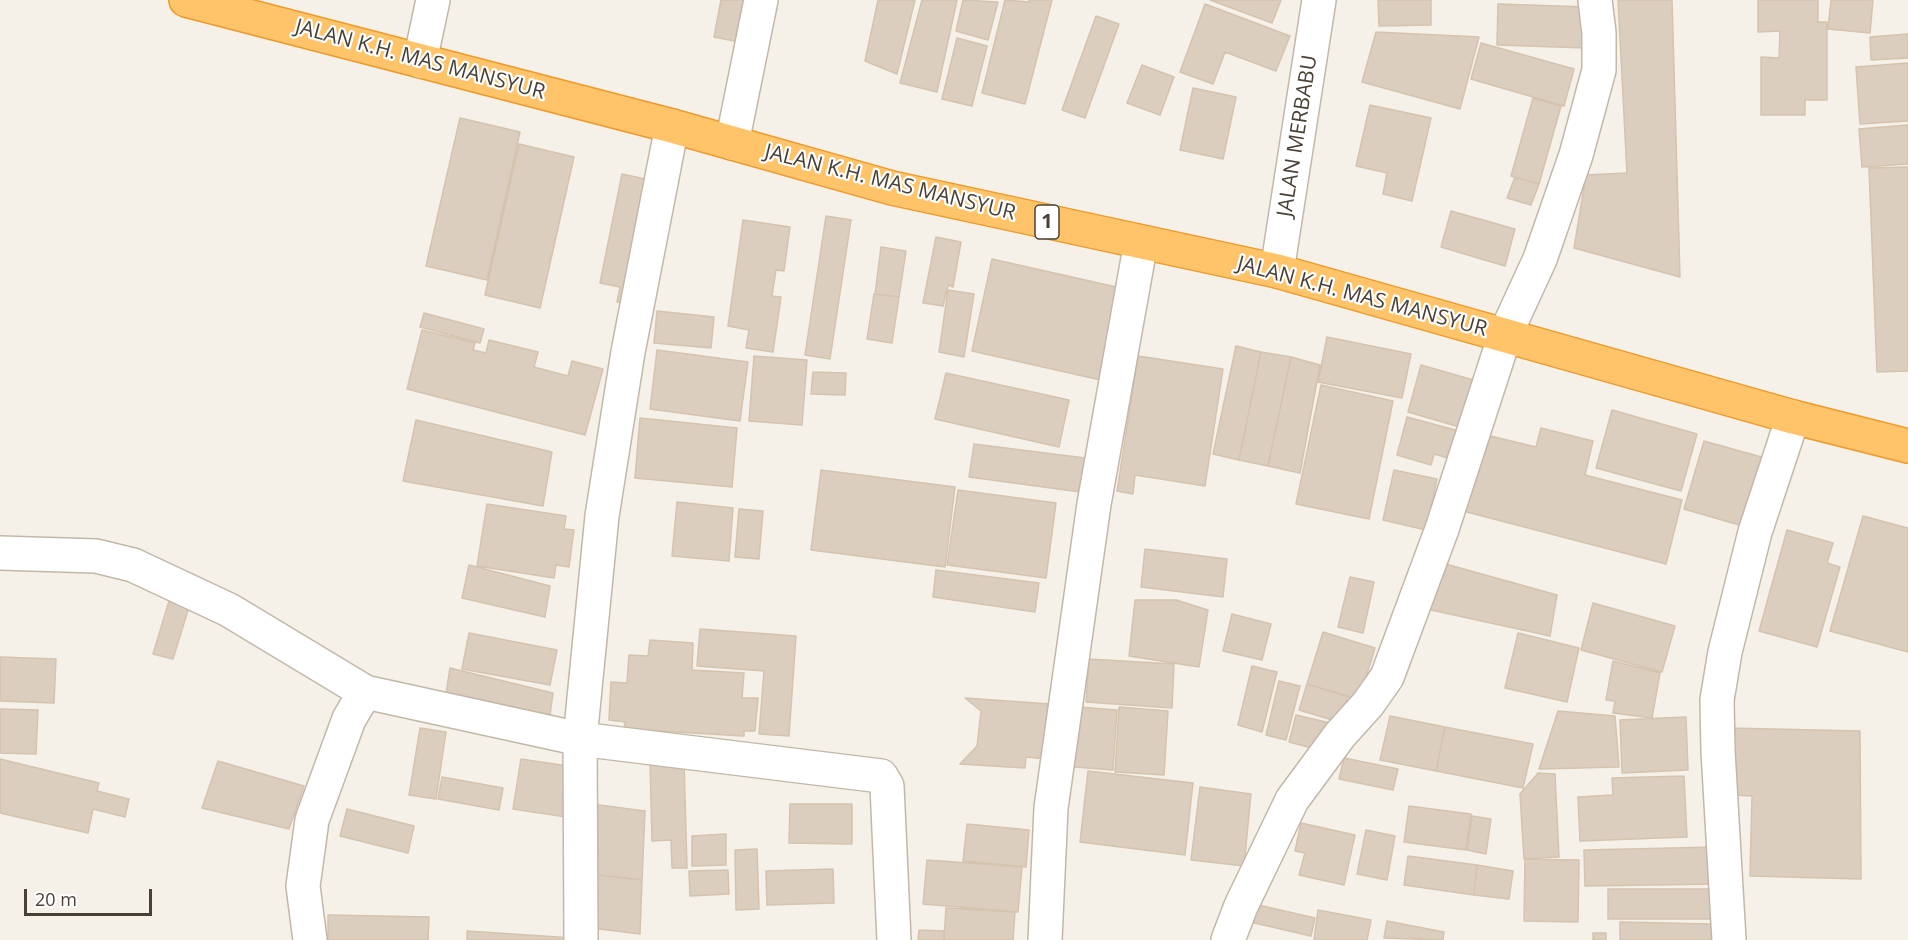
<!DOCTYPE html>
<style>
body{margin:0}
#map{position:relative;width:1908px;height:940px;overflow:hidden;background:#f5f0e8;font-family:"Open Sans",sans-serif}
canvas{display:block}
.scale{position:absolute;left:24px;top:889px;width:128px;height:27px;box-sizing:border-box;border:3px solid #4a4136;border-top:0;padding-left:8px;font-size:18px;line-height:21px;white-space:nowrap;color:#4a4136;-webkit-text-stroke:4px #fff;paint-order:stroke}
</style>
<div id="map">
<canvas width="1908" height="940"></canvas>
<div class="scale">20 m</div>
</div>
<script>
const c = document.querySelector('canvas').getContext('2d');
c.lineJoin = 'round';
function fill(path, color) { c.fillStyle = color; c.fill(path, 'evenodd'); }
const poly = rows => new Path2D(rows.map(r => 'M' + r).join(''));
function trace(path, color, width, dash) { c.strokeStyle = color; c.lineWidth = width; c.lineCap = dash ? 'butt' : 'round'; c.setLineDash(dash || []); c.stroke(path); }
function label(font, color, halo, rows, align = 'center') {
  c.font = font + ' "Open Sans",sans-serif'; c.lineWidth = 4.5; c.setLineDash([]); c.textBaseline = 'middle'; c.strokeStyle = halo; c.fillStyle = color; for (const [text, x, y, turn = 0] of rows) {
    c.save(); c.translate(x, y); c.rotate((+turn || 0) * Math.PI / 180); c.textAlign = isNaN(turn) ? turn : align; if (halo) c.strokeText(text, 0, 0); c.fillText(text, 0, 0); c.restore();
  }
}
const building = poly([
 [721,0,759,0,750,44,714,37,721,0],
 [878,0,915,0,897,74,865,61,878,0],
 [922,0,957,0,937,92,900,83,922,0],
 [963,0,998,2,988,40,956,31,963,0],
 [1005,0,1029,2,1029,0,1052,0,1025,104,982,93,1005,0],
 [1210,0,1281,0,1272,23,1210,0],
 [1378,0,1431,0,1431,25,1379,26,1378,0],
 [1618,0,1672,0,1680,277,1574,248,1586,175,1627,173,1618,0],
 [1758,0,1818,0,1818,22,1827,22,1827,100,1805,100,1805,115,1761,115,1761,57,1779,58,1780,31,1758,32,1758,0],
 [1831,0,1873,0,1870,33,1828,29,1831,0],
 [1205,4,1290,36,1276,71,1225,52,1213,84,1180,72,1205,4],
 [1498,4,1587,7,1586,48,1497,45,1498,4],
 [1096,16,1119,24,1085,118,1062,110,1096,16],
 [1376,32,1479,37,1460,109,1362,82,1376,32],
 [1908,34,1908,58,1871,60,1870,37,1908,34],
 [957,38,987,46,972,106,942,99,957,38],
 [1481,43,1574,69,1564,106,1471,79,1481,43],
 [1908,63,1908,121,1860,124,1856,67,1908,63],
 [1142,65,1174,77,1160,115,1127,103,1142,65],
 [1193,88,1236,97,1223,159,1180,150,1193,88],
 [1533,98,1561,106,1539,184,1511,176,1533,98],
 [1370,105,1431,118,1412,201,1383,194,1387,173,1356,166,1370,105],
 [460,118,520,132,487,280,426,266,460,118],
 [1908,125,1908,164,1862,167,1859,129,1908,125],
 [519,144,574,157,540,308,485,295,519,144],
 [1908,167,1908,371,1877,372,1869,168,1908,167],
 [622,174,659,182,634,305,617,302,620,287,600,283,622,174],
 [1515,177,1539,184,1531,205,1507,198,1515,177],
 [1451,211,1515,229,1505,266,1441,247,1451,211],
 [826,216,851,220,830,359,805,355,826,216],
 [743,220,790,227,784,271,776,270,772,296,781,297,773,352,746,348,749,330,728,326,743,220],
 [936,237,961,242,953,287,948,285,943,306,923,303,936,237],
 [881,247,906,251,899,297,875,294,881,247],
 [992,259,1125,289,1105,381,972,351,992,259],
 [948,290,974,294,964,357,939,352,948,290],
 [874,294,899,297,892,343,867,339,874,294],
 [657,311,714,317,711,348,654,343,657,311],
 [424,313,484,329,480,343,420,327,424,313],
 [422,330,475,343,473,350,486,353,489,340,538,352,534,367,568,376,572,361,603,369,585,435,407,389,422,330],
 [1327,337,1411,354,1402,398,1318,382,1327,337],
 [1236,346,1261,352,1239,460,1213,454,1236,346],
 [657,350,748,362,740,421,650,409,657,350],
 [1261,352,1291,357,1268,466,1239,460,1261,352],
 [754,356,807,360,802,425,749,421,754,356],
 [1138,356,1223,369,1205,486,1135,475,1133,494,1117,491,1138,356],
 [1291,357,1320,365,1300,473,1268,466,1291,357],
 [1421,365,1477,381,1463,428,1408,412,1421,365],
 [813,372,846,373,845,395,811,394,813,372],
 [946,373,1069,400,1059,447,935,419,946,373],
 [1321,385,1393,401,1369,519,1296,504,1321,385],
 [1612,410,1697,434,1681,491,1596,468,1612,410],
 [1407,417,1459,431,1451,459,1434,454,1431,465,1397,455,1407,417],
 [640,418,737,428,732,487,635,478,640,418],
 [416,420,552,452,543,506,403,481,416,420],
 [1541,428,1593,441,1585,475,1682,500,1666,564,1463,511,1482,434,1536,447,1541,428],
 [1704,441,1765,458,1746,527,1684,509,1704,441],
 [974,444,1093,459,1088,493,969,477,974,444],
 [821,470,955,487,945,567,811,550,821,470],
 [1394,470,1437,479,1426,530,1383,520,1394,470],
 [958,490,1056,503,1046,578,947,565,958,490],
 [677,502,733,508,729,561,672,556,677,502],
 [487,504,566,516,564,529,574,530,569,567,556,565,554,578,477,566,487,504],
 [739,509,763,511,759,559,735,557,739,509],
 [1863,516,1908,528,1908,652,1830,631,1863,516],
 [1787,530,1833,543,1827,563,1840,567,1817,647,1759,631,1787,530],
 [1145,549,1227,559,1223,597,1141,587,1145,549],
 [1435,561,1557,595,1550,636,1422,608,1435,561],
 [469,565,550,586,545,617,462,598,469,565],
 [936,570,1039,583,1035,612,933,597,936,570],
 [1350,577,1374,582,1363,633,1338,627,1350,577],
 [1135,600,1176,600,1208,610,1199,667,1129,656,1135,600],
 [169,601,189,607,173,659,153,654,169,601],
 [1593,603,1675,626,1662,672,1581,650,1593,603],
 [1232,614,1271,624,1262,660,1223,651,1232,614],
 [700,629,796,636,789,736,759,734,764,671,697,666,700,629],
 [1323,632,1375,648,1359,700,1307,684,1323,632],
 [469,633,557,650,550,685,462,669,469,633],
 [1518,633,1579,648,1567,702,1505,688,1518,633],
 [650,640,693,643,692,670,744,673,742,698,758,698,755,731,744,731,744,736,624,729,625,722,609,720,611,682,627,683,629,655,648,656,650,640],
 [0,657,56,659,54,703,0,701,0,657],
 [1089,659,1174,664,1172,708,1086,702,1089,659],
 [1613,661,1660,673,1652,718,1613,713,1615,701,1606,700,1613,661],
 [1252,666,1277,672,1262,732,1238,725,1252,666],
 [450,668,553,693,548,730,444,706,450,668],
 [1279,681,1300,686,1286,740,1266,735,1279,681],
 [1307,684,1348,696,1339,722,1299,710,1307,684],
 [965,698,1050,704,1046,759,1026,757,1025,768,960,764,977,746,981,711,965,698],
 [1078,707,1117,710,1113,770,1074,767,1078,707],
 [1119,707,1168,711,1164,775,1115,772,1119,707],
 [0,709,38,710,36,754,0,753,0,709],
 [1558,711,1615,716,1619,767,1539,769,1558,711],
 [1296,715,1330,723,1323,751,1289,742,1296,715],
 [1390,716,1445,727,1436,771,1380,760,1390,716],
 [1686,717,1688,770,1622,773,1620,720,1686,717],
 [1445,727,1533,744,1523,788,1436,771,1445,727],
 [420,728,446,732,436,799,409,795,420,728],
 [1729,728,1860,731,1861,879,1750,876,1752,796,1734,795,1729,728],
 [1344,758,1398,769,1393,790,1339,779,1344,758],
 [0,759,99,783,97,791,129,799,125,817,93,809,88,833,0,813,0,759],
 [521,759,574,767,566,817,513,809,521,759],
 [218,761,304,786,289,829,202,808,218,761],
 [684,761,687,868,672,868,671,840,652,841,650,762,684,761],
 [1088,771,1193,783,1185,855,1080,842,1088,771],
 [1538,773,1555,774,1559,857,1524,859,1520,794,1538,773],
 [1684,776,1687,837,1580,841,1578,797,1613,795,1612,778,1684,776],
 [442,777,503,788,499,810,438,799,442,777],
 [1200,787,1251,794,1244,866,1191,860,1200,787],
 [591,804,645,811,642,880,589,874,591,804],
 [790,804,852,804,852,844,789,843,790,804],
 [1409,806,1471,814,1466,850,1404,842,1409,806],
 [347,809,414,826,408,853,340,836,347,809],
 [1472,816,1491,819,1486,854,1467,850,1472,816],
 [1301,823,1355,835,1344,885,1299,875,1305,853,1295,851,1301,823],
 [967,824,1029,830,1026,867,963,861,967,824],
 [1366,830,1395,836,1387,880,1357,874,1366,830],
 [726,834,726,865,692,866,692,836,726,834],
 [1718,847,1718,884,1585,886,1584,850,1718,847],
 [757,849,759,909,736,910,735,850,757,849],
 [1408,856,1477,865,1474,895,1404,885,1408,856],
 [1525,859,1579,860,1578,922,1524,921,1525,859],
 [927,860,1022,867,1018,912,923,904,927,860],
 [1477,865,1513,871,1509,899,1474,895,1477,865],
 [833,869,834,903,767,905,766,871,833,869],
 [728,870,729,894,690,896,689,871,728,870],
 [589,874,642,880,640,934,591,928,589,874],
 [1608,889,1724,889,1724,919,1608,919,1608,889],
 [1254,904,1315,918,1311,936,1250,922,1254,904],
 [946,908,1015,912,1013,940,944,940,946,908],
 [1318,910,1371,920,1367,940,1314,940,1318,910],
 [328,915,429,917,428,940,328,940,328,915],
 [1387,921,1444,932,1443,940,1384,938,1387,921],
 [1620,922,1711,924,1711,940,1620,940,1620,922],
 [919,930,944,931,944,940,918,940,919,930],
 [467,931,573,938,573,940,467,940,467,931],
 [1593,933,1606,933,1606,940,1593,940,1593,933]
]);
fill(building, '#dbcebf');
trace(building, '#d4c3ae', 1.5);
const minor = poly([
 [420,61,433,0],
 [732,143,761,0],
 [1277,271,1319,0],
 [0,553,96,556,133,565,229,610,365,692,349,719,312,820,303,886,310,940],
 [365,692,580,739,881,776,887,786,894,940],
 [581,940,580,739,602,516,628,352,672,126],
 [1045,940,1051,808,1094,504,1141,242],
 [1228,940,1241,906,1292,800,1340,735,1368,704,1387,677,1442,529,1505,335,1540,259,1576,155,1599,70,1599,33,1595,0],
 [1729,940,1718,751,1717,700,1725,652,1755,532,1793,417]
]);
const highway = poly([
 [186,0,672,126,892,188,1277,271,1793,417,1908,446]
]);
trace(minor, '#c2b8a9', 36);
trace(highway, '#ec9a2b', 36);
trace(minor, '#fff', 33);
trace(highway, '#ffc469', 33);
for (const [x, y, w] of [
 [1047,222,24]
]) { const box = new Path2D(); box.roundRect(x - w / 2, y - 17, w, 34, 4.5); c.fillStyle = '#fff'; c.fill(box); trace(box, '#4a4136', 1.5); }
label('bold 20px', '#4a4136', null, [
 ["1",1047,222]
]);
label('21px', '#4a4136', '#fff', [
 ["JALAN K.H. MAS MANSYUR",420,60,15],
 ["JALAN MERBABU",1298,136,-81],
 ["JALAN K.H. MAS MANSYUR",890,183,14],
 ["JALAN K.H. MAS MANSYUR",1362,297,15]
]);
</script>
